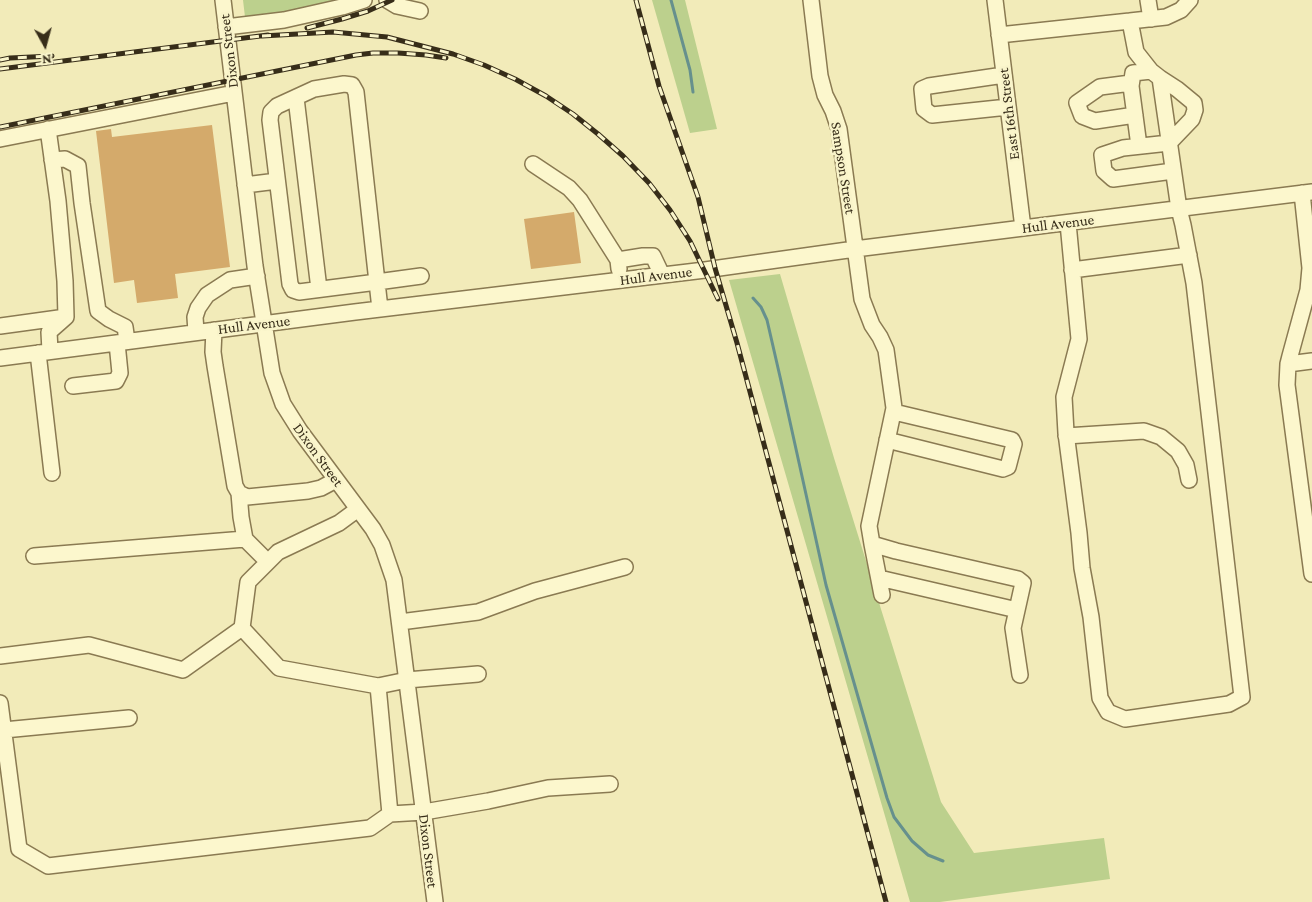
<!DOCTYPE html>
<style>
body{margin:0}
#map{position:relative;width:1312px;height:902px;overflow:hidden;background:#f2ebb9;font-family:"Crimson Pro",serif}
canvas{display:block}
.north{position:absolute;left:20px;top:20px;width:50px;height:50px;-webkit-text-stroke:4px #f9f4ca;paint-order:stroke;rotate:173deg;font-size:14px;font-weight:700;line-height:20px;text-align:center;color:#372d19}
.north::after{content:'';display:block;margin:auto;width:18px;height:22px;background:#372d19;clip-path:polygon(50% 0,100% 100%,50% 72%,0 100%)}
</style>
<div id="map">
<canvas width="1312" height="902"></canvas>
<div class="north">N</div>
</div>
<script>
const c = document.querySelector('canvas').getContext('2d');
c.lineJoin = 'round';
function fill(path, color) { c.fillStyle = color; c.fill(path, 'evenodd'); }
const poly = rows => new Path2D(rows.map(r => 'M' + r).join(''));
function trace(path, color, width, dash) { c.strokeStyle = color; c.lineWidth = width; c.lineCap = dash ? 'butt' : 'round'; c.setLineDash(dash || []); c.stroke(path); }
function label(font, color, halo, rows, align = 'center') {
  c.font = font + ' "Crimson Pro",serif'; c.lineWidth = 5; c.setLineDash([]); c.textBaseline = 'middle'; c.strokeStyle = halo; c.fillStyle = color; for (const [text, x, y, turn = 0] of rows) {
    c.save(); c.translate(x, y); c.rotate((+turn || 0) * Math.PI / 180); c.textAlign = isNaN(turn) ? turn : align; if (halo) c.strokeText(text, 0, 0); c.fillText(text, 0, 0); c.restore();
  }
}
fill(poly([
 [243,0,345,0,321,7,245,17],
 [652,0,685,0,717,129,690,133],
 [780,274,834,458,941,802,974,853,1104,838,1110,879,940,902,910,902,729,280]
]), '#bcd08d');
trace(poly([
 [671,0,690,70,693,92],
 [753,298,761,307,767,320,781,381,826,585,887,798,894,817,912,841,928,855,943,861]
]), '#66908d', 3);
fill(poly([
 [212,125,230,267,175,274,178,298,137,303,134,280,114,283,96,131,111,129,112,137],
 [574,212,581,263,531,269,524,219]
]), '#d4aa6b');
const minor = poly([
 [223,0,255,266,272,373,283,404,300,431,373,529,382,545,394,580,435,902],
 [387,0,397,6,420,11],
 [811,0,820,76,825,95,833,111,839,129,862,299,872,325,880,337,886,350,894,408,869,526,872,544,896,551,1018,579,1023,583,1013,628,1020,675],
 [995,0,1023,228],
 [1148,0,1151,19],
 [1130,21,1166,17,1181,10,1190,0],
 [226,27,284,20,342,7,364,0],
 [999,35,1130,21,1136,52,1151,71,1160,78,1179,209,1183,225,1194,283,1242,697,1229,704,1125,719,1108,712,1100,698,1091,617,1082,568,1079,533,1066,433,1064,397,1079,339,1068,223],
 [1004,75,929,86,922,89,924,109,932,115,1008,107],
 [1160,78,1177,89,1194,103,1195,110,1192,119,1169,143,1123,148,1102,155,1104,171,1113,179,1173,171],
 [1131,83,1100,87,1077,103,1082,116,1095,121,1135,115],
 [296,98,319,289],
 [48,129,58,201,65,281,66,317,49,332,50,351],
 [0,139,234,93],
 [1139,146,1131,86,1133,73,1151,71],
 [52,160,65,159,78,166,82,203,98,311,109,319,125,327,127,341],
 [533,164,569,188,580,200,618,260],
 [245,185,277,181],
 [1302,193,1310,268,1308,290,1290,356,1288,364,1287,385,1312,574],
 [619,269,618,260,643,256,653,256,662,275],
 [1072,270,1189,255],
 [380,309,377,282,356,92,352,85,344,84,314,89,277,106,271,112,270,120,290,284,293,290,299,292,377,282,421,276],
 [0,326,66,317],
 [214,330,213,352,215,366,235,486,239,493,247,497,308,491,321,488,336,480],
 [196,332,195,317,198,308,207,295,230,280,257,276],
 [38,353,52,473],
 [0,358,355,312,705,270,855,249,1312,192],
 [1288,364,1312,361],
 [73,386,116,381,120,373,117,343],
 [1066,436,1144,431,1161,437,1178,451,1186,465,1189,480],
 [887,440,1003,469,1008,467,1014,444,1012,440,894,412],
 [239,493,241,517,245,539,268,562],
 [872,544,882,595],
 [34,556,245,539],
 [879,578,1017,610],
 [400,622,478,612,535,591,625,567],
 [242,628,248,582,278,552,339,523,358,509],
 [0,656,89,645,183,670,242,628,279,668,378,686,390,814,370,828,48,866,19,849,0,703],
 [378,686,407,680,478,674],
 [4,730,129,718],
 [390,814,424,812,488,801,548,788,610,784]
]);
trace(minor, '#8a7a52', 18);
trace(minor, '#fcf7cd', 15);
const rail = poly([
 [636,0,659,86,698,197,715,268,737,343,886,902],
 [307,28,342,19,368,11,392,0],
 [262,36,333,32,387,37,453,54,484,65,515,79,546,96,573,114,598,134,623,156,649,183,670,210,690,241,718,299],
 [0,60,10,58,52,56],
 [0,69,268,35],
 [0,127,356,55,373,53,398,53,426,55,446,58]
]);
trace(rail, '#372d19', 5);
trace(rail, '#f9f4ca', 3, [9]);
label('15px', '#372d19', '#f9f4ca', [
 ["Dixon Street",229,51,-97],
 ["East 16th Street",1009,114,-97],
 ["Sampson Street",843,168,81],
 ["Hull Avenue",1058,224,-7],
 ["Hull Avenue",656,276,-7],
 ["Hull Avenue",254,325,-7],
 ["Dixon Street",318,455,54],
 ["Dixon Street",428,851,83]
]);
</script>
